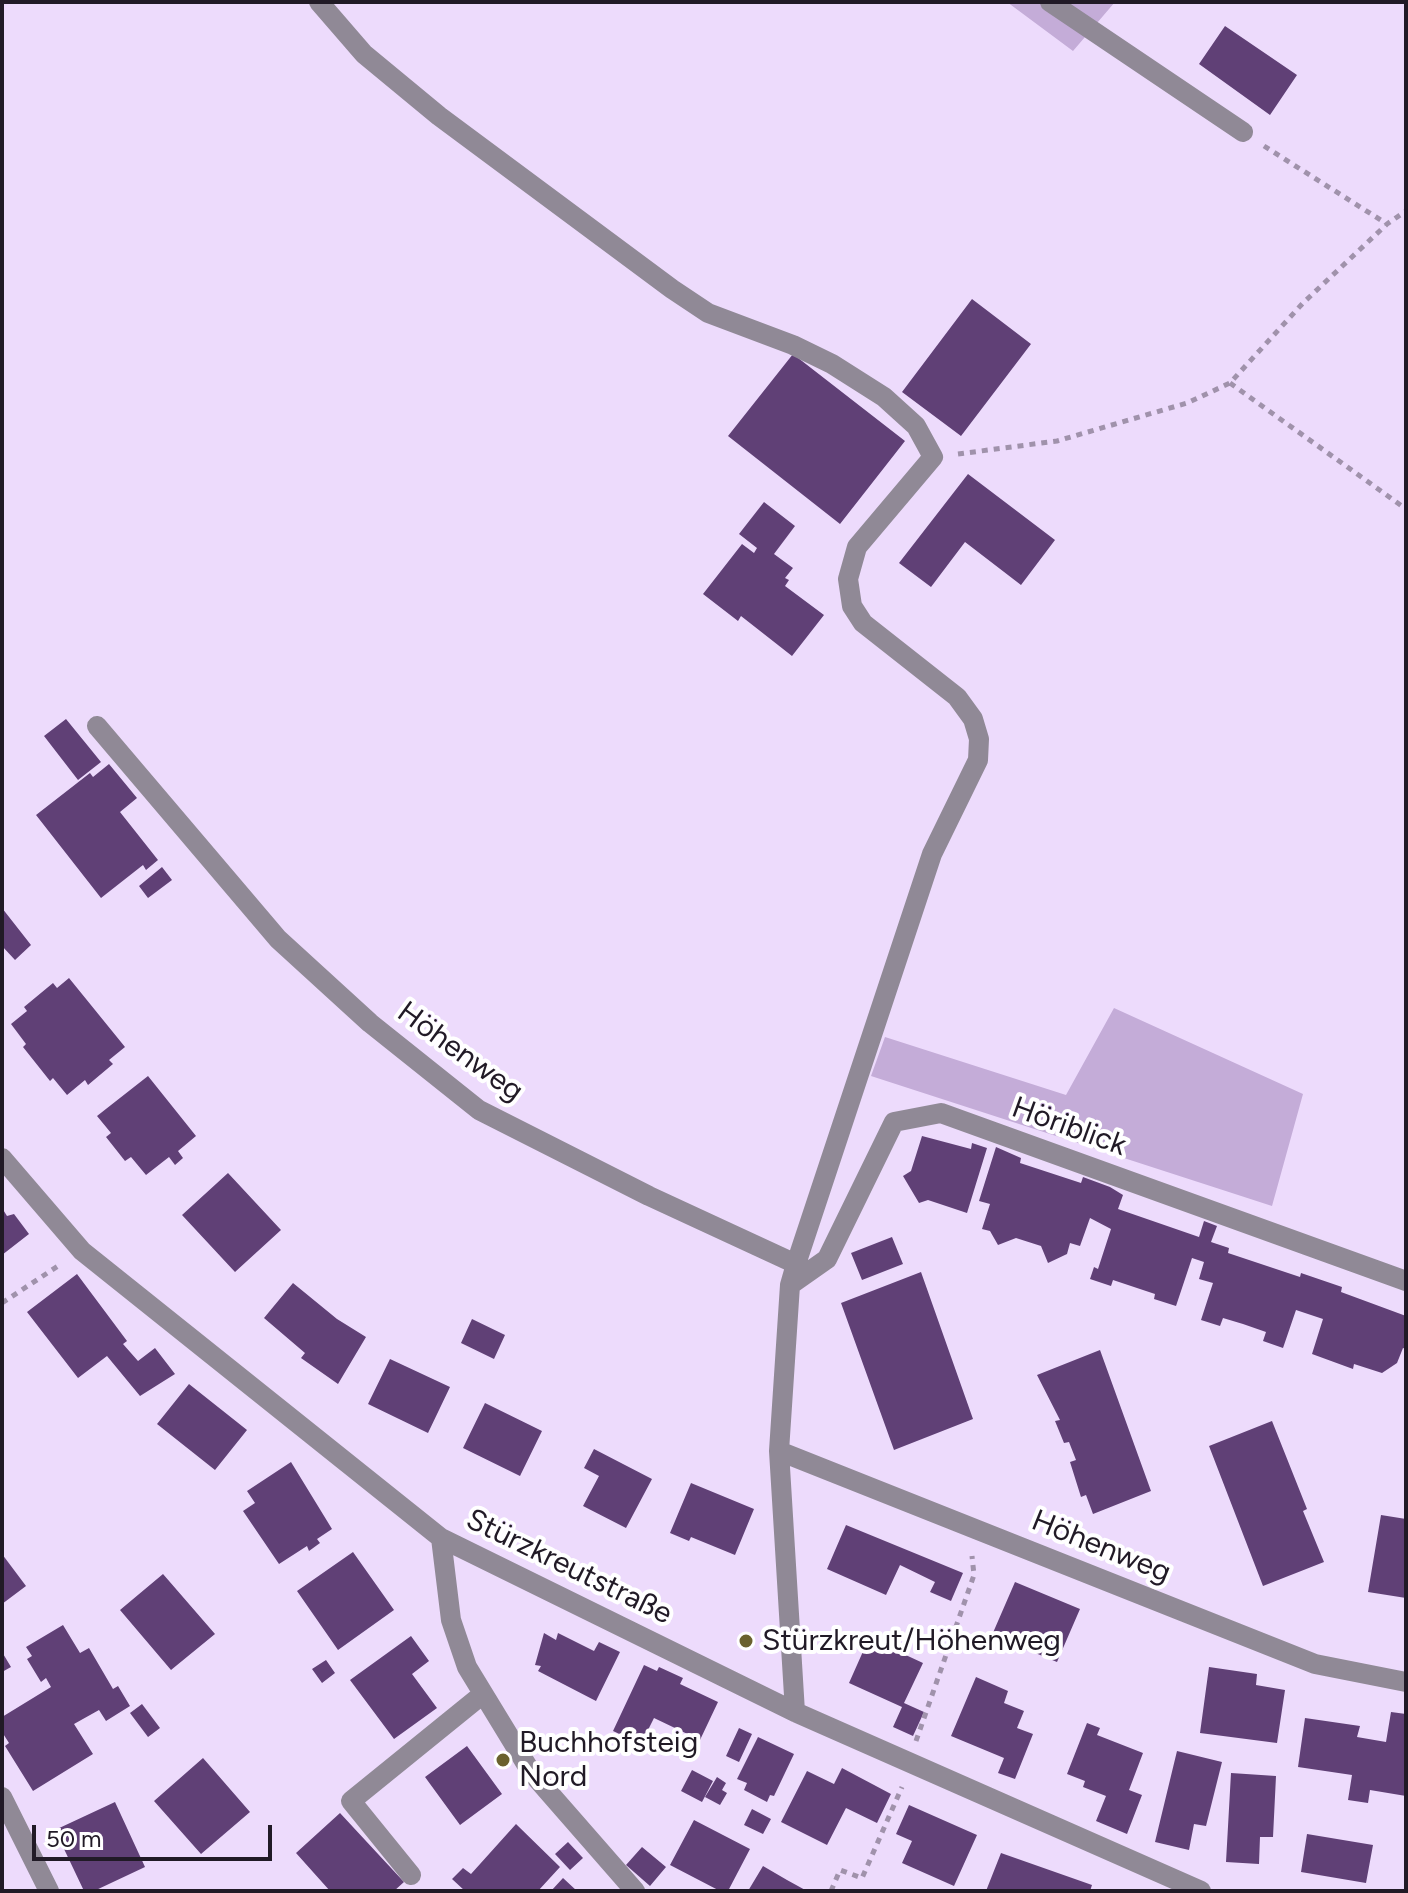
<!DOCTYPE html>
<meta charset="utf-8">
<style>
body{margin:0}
#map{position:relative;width:1408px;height:1893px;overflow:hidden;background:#eddbfc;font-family:Figtree,sans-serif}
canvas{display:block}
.frame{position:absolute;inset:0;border:4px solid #211a26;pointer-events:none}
.scale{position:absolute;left:32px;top:1825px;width:240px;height:36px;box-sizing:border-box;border:4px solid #211a26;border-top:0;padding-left:10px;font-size:24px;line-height:28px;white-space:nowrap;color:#211a26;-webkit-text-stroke:6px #fff;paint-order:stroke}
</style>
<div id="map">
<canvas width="1408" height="1893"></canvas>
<div class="frame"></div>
<div class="scale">50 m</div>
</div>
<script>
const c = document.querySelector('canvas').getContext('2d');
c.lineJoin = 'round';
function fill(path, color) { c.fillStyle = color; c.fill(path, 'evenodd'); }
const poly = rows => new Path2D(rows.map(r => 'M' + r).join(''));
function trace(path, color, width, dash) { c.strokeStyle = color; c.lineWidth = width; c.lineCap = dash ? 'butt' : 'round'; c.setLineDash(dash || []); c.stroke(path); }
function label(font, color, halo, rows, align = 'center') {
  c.font = font + ' Figtree,sans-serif'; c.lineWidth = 8; c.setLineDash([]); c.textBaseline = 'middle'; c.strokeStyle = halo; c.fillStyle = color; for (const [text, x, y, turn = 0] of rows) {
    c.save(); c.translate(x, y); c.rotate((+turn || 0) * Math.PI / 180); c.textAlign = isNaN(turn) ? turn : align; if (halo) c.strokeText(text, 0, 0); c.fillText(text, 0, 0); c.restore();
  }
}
fill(poly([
 [1007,2,1115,2,1073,51],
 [1114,1008,1303,1094,1272,1206,871,1076,885,1037,1066,1095]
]), '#c4acd8');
fill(poly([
 [1225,26,1297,75,1270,115,1199,64],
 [972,299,1031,344,961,436,902,392],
 [793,354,905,441,840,524,728,436],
 [968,474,1055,540,1021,585,965,542,931,587,899,563],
 [764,502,795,526,774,554,793,568,785,578,789,580,785,586,824,615,792,656,741,616,738,621,703,594,742,544,754,553,757,548,739,534],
 [66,719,101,762,78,780,44,736],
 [109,764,137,798,120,812,158,860,146,870,143,865,101,898,36,815,90,773,93,777],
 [162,867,172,880,148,898,139,886],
 [2,908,31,945,15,960,2,946],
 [69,978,125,1047,109,1060,113,1064,88,1085,85,1080,67,1095,53,1078,50,1081,23,1047,26,1044,11,1024,27,1011,24,1007,53,983,57,988],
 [148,1076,196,1136,178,1151,183,1158,175,1165,169,1157,146,1175,131,1157,125,1161,106,1137,111,1133,97,1116],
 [922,1136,971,1149,972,1143,987,1148,967,1213,928,1200,919,1203,903,1176,911,1171],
 [996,1147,1021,1158,1020,1163,1081,1183,1083,1177,1110,1187,1123,1195,1118,1209,1199,1237,1204,1221,1217,1226,1211,1242,1229,1248,1228,1253,1300,1277,1301,1273,1342,1287,1341,1292,1406,1316,1406,1349,1403,1348,1397,1363,1382,1373,1354,1364,1353,1369,1312,1354,1323,1319,1296,1310,1283,1348,1263,1341,1266,1332,1243,1324,1223,1318,1220,1326,1201,1320,1213,1283,1199,1279,1204,1262,1192,1258,1176,1306,1154,1299,1155,1294,1113,1280,1111,1286,1090,1279,1094,1267,1098,1269,1111,1229,1090,1218,1080,1246,1070,1243,1067,1254,1048,1263,1041,1246,1016,1238,998,1245,990,1231,982,1229,990,1204,979,1201],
 [228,1173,281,1230,235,1272,182,1215],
 [2,1208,7,1216,14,1214,29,1234,2,1255],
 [892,1237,903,1264,862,1280,851,1253],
 [921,1272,973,1419,894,1450,841,1303],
 [77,1274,127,1341,123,1344,138,1361,155,1348,175,1374,140,1396,107,1356,78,1378,27,1312],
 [293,1283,337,1319,366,1337,338,1384,301,1358,305,1353,264,1318],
 [472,1319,505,1335,494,1359,461,1343],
 [1100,1350,1151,1491,1093,1514,1086,1495,1081,1497,1070,1462,1076,1460,1069,1442,1064,1443,1055,1421,1060,1420,1037,1375],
 [390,1359,450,1387,428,1433,368,1404],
 [189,1384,247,1430,215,1470,157,1424],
 [485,1403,542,1431,520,1476,463,1448],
 [1272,1421,1307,1509,1303,1511,1324,1562,1263,1586,1209,1446],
 [594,1449,652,1479,626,1528,583,1506,599,1476,584,1468],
 [291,1462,332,1529,317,1539,320,1543,309,1551,307,1546,279,1564,243,1511,255,1503,247,1491],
 [691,1483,754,1509,735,1555,691,1537,689,1541,670,1533],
 [1381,1515,1406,1519,1406,1598,1368,1592],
 [846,1525,963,1573,951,1601,930,1592,935,1582,900,1565,886,1595,827,1569],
 [353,1552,394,1610,338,1650,297,1591],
 [2,1554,26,1586,2,1604],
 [163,1574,215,1634,171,1670,120,1610],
 [1015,1582,1080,1609,1057,1662,992,1635],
 [63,1625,80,1653,89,1648,113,1689,118,1686,130,1706,106,1721,99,1710,74,1724,93,1754,33,1791,5,1746,9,1743,2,1732,2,1717,51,1687,46,1678,41,1682,27,1659,32,1656,26,1647],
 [544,1633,556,1640,558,1633,594,1651,599,1642,620,1652,596,1701,538,1671,541,1666,535,1665],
 [411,1636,429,1661,412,1674,437,1708,394,1739,350,1680],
 [869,1638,923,1663,904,1703,924,1712,913,1736,893,1727,902,1707,849,1683],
 [2,1652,11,1667,2,1672],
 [326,1660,335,1673,322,1683,312,1669],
 [644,1665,657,1671,659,1667,683,1678,680,1684,718,1702,700,1740,654,1718,641,1744,613,1731],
 [1209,1667,1257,1674,1256,1685,1285,1690,1277,1743,1200,1733],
 [976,1677,1008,1691,1004,1703,1024,1711,1017,1728,1033,1734,1015,1779,998,1773,1004,1758,951,1736],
 [142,1704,160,1728,148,1737,130,1713],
 [1391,1712,1406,1714,1406,1796,1370,1790,1368,1803,1348,1800,1352,1775,1298,1767,1305,1718,1360,1726,1357,1737,1386,1742],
 [1087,1723,1100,1728,1097,1735,1143,1753,1129,1790,1142,1795,1127,1834,1096,1821,1106,1796,1083,1787,1085,1781,1067,1774],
 [739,1728,752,1734,739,1762,726,1756],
 [758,1737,794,1754,774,1796,770,1795,767,1802,744,1790,747,1783,737,1779],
 [467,1746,502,1794,460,1825,425,1777],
 [1177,1751,1222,1762,1206,1826,1194,1824,1189,1850,1155,1842],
 [203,1758,250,1812,201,1854,154,1801],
 [842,1768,891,1794,877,1823,846,1808,827,1845,781,1822,807,1771,834,1784],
 [692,1770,713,1781,702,1802,681,1791],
 [1231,1773,1276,1776,1273,1837,1260,1837,1259,1864,1226,1862],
 [717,1777,726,1783,722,1790,727,1793,720,1805,705,1797],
 [115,1802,145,1867,94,1891,84,1891,55,1830],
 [909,1805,977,1835,954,1886,902,1863,912,1841,896,1834],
 [752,1809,771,1819,763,1834,744,1825],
 [340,1813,404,1882,394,1891,330,1891,296,1853],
 [694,1820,750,1849,728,1891,720,1891,670,1865],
 [516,1824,560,1867,538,1891,465,1891,452,1879,463,1868,471,1874],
 [1307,1834,1373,1845,1366,1883,1301,1872],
 [568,1842,583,1858,570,1870,555,1854],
 [642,1847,666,1867,650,1886,626,1865],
 [1001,1853,1092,1885,1090,1891,986,1891],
 [763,1866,787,1880,807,1891,748,1891],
 [563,1878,577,1891,551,1891]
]), '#604076');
trace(poly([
 [1264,146,1387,224],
 [1230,383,1406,509],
 [958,454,1057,441,1187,403,1230,383,1303,303,1387,224,1406,211],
 [2,1303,61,1264],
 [916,1741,974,1575,972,1556],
 [831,1891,840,1870,862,1878,902,1787]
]), '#a092ab', 5, [6, 6]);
trace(poly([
 [319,2,364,54,439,116,672,289,708,313,793,345,832,364,884,397,916,426,933,457,857,547,848,579,852,606,863,623,957,697,973,719,979,739,978,760,932,854,796,1264],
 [1050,2,1243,132],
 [97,726,278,939,370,1023,479,1110,649,1196,796,1264,790,1285,779,1451,1315,1664,1406,1682],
 [2,1158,82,1251,441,1538,795,1712,1201,1891],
 [790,1285,827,1259,894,1122,941,1113,1406,1281],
 [779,1451,795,1712],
 [441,1538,451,1620,467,1667,531,1772,635,1891],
 [2,1797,49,1891],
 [411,1875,351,1801,483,1694]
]), '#908996', 20);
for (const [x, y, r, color] of [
 [746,1641,8,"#6a612e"],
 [503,1760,8,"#6a612e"]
]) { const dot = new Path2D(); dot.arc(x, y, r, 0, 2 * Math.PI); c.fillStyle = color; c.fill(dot); trace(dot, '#fff', 3); }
label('30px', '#211a26', '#fff', [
 ["Höhenweg",460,1052,36],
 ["Höriblick",1069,1127,20],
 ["Höhenweg",1101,1547,22],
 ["Stürzkreutstraße",569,1567,26]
]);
label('30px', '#211a26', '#fff', [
 ["Stürzkreut/Höhenweg",762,1641],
 ["Buchhofsteig",519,1743],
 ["Nord",519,1777]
], 'left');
</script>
